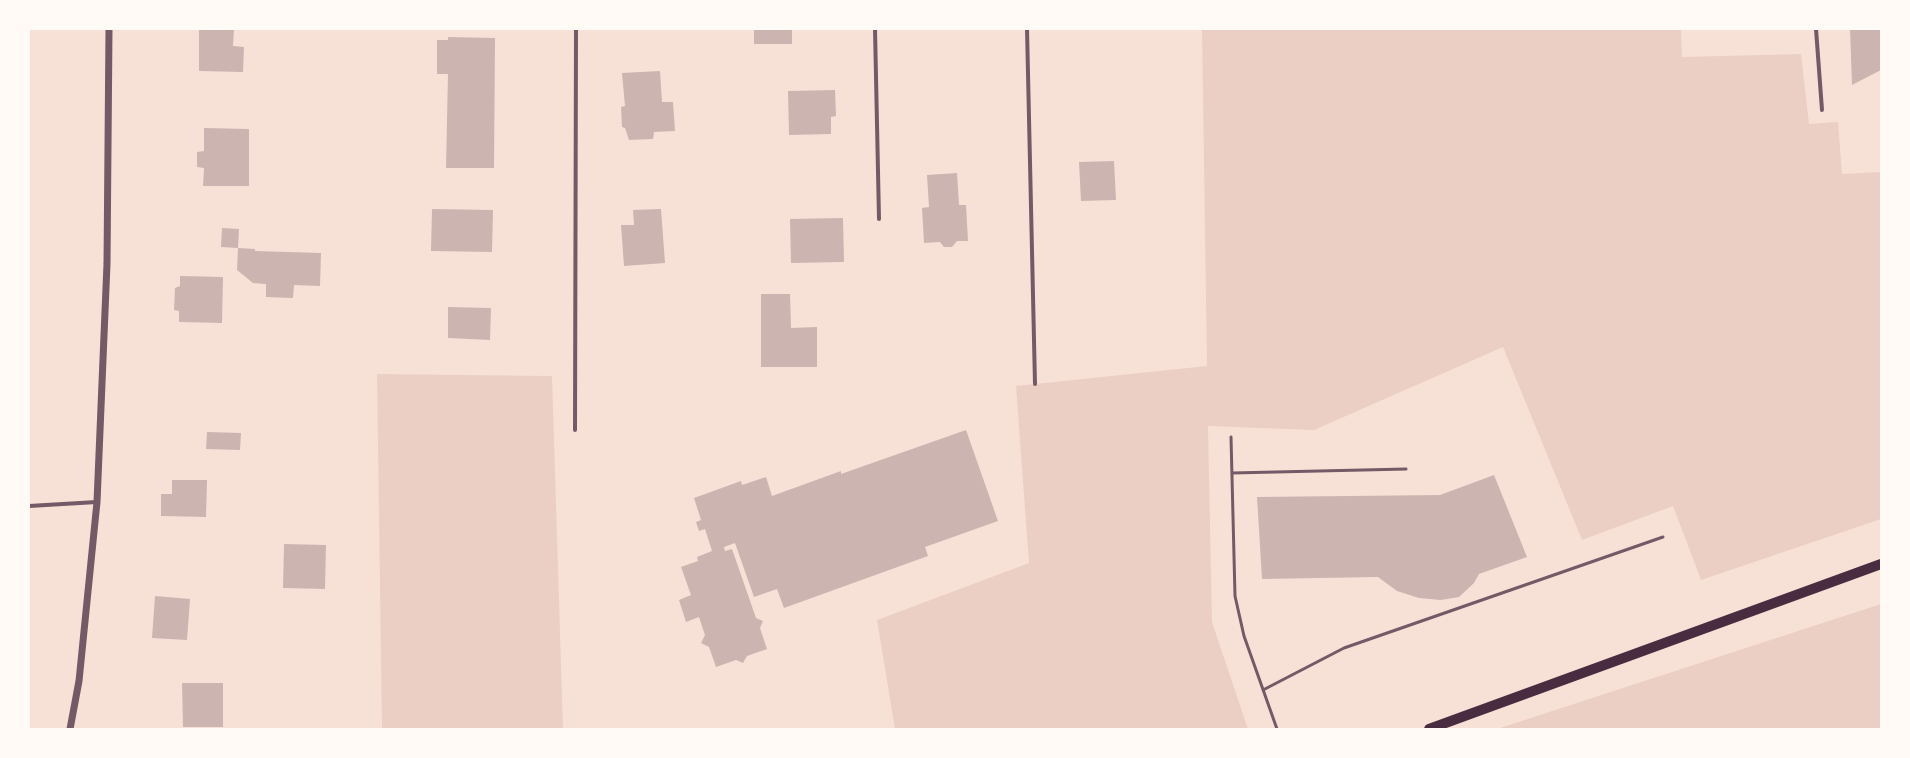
<!DOCTYPE html>
<style>
body{margin:0}
#map{position:relative;width:1910px;height:758px;overflow:hidden;background:#f7e1d7;font-family:Jost,sans-serif}
canvas{display:block}
.frame{position:absolute;inset:0;border:30px solid #fffaf5;pointer-events:none}
</style>
<div id="map">
<canvas width="1910" height="758"></canvas>
<div class="frame"></div>
</div>
<script>
const c = document.querySelector('canvas').getContext('2d');
c.lineJoin = 'round';
function fill(path, color) { c.fillStyle = color; c.fill(path, 'evenodd'); }
const poly = rows => new Path2D(rows.map(r => 'M' + r).join(''));
function trace(path, color, width, dash) { c.strokeStyle = color; c.lineWidth = width; c.lineCap = dash ? 'butt' : 'round'; c.setLineDash(dash || []); c.stroke(path); }
fill(poly([
 [1202,29,1681,29,1682,57,1801,54,1809,124,1838,122,1842,174,1881,172,1881,519,1701,580,1673,506,1582,540,1503,347,1314,430,1208,426,1212,622,1248,729,895,729,877,620,1029,563,1016,386,1207,366],
 [377,374,552,376,563,729,382,729],
 [1881,604,1881,729,1497,729]
]), '#ebcfc5');
fill(poly([
 [199,29,234,29,233,46,244,47,243,72,199,71],
 [754,29,792,29,792,44,754,44],
 [1850,29,1881,29,1881,70,1852,85],
 [448,37,495,38,494,168,446,168,448,74,437,74,437,40,448,40],
 [660,71,662,102,673,102,675,131,654,132,653,139,629,140,625,128,622,127,621,107,625,106,622,73],
 [835,90,836,116,831,117,831,134,789,135,788,91],
 [204,128,249,129,249,186,203,186,204,168,197,167,197,152,204,151],
 [1114,161,1116,200,1081,201,1079,162],
 [957,173,959,205,966,205,968,241,957,241,952,247,944,247,940,242,924,243,922,208,929,207,927,175],
 [432,209,493,210,492,252,431,251],
 [661,209,665,263,624,266,621,225,634,225,633,210],
 [843,218,844,262,791,263,790,219],
 [222,228,239,229,238,248,221,247],
 [238,248,255,249,255,251,321,253,320,286,294,285,293,298,266,297,266,284,253,283,237,270],
 [180,276,223,277,222,323,179,322,179,311,174,310,175,288,180,286],
 [761,294,790,294,791,328,817,327,817,367,761,367],
 [448,307,491,308,490,340,448,338],
 [966,430,998,521,925,547,928,556,784,608,777,589,754,597,735,543,724,547,725,551,732,549,756,618,763,621,760,628,767,649,747,656,743,663,736,660,716,667,709,647,701,643,705,635,699,617,686,622,679,600,691,595,681,567,698,561,697,557,712,551,705,529,699,531,696,522,701,520,694,498,741,481,742,485,766,477,772,496,841,471,841,474],
 [207,432,241,433,240,450,206,449],
 [1494,475,1527,557,1479,574,1474,583,1459,597,1441,600,1419,598,1397,591,1378,577,1262,579,1257,497,1440,495],
 [172,480,207,480,206,517,161,516,161,494,172,494],
 [284,544,326,545,325,589,283,588],
 [155,596,190,599,187,640,152,638],
 [182,683,223,683,223,727,183,727]
]), '#ccb4b1');
trace(poly([
 [1231,437,1235,596,1244,636,1277,729],
 [1232,473,1406,469],
 [1263,690,1344,648,1663,537]
]), '#755966', 3);
trace(poly([
 [875,29,879,219],
 [1027,29,1035,384],
 [1816,29,1822,110],
 [575,430,576,29],
 [29,506,97,502]
]), '#755966', 4);
trace(poly([
 [70,729,79,681,97,502,107,264,109,29]
]), '#755966', 7);
trace(poly([
 [1429,729,1881,564]
]), '#4a2c40', 10);
</script>
